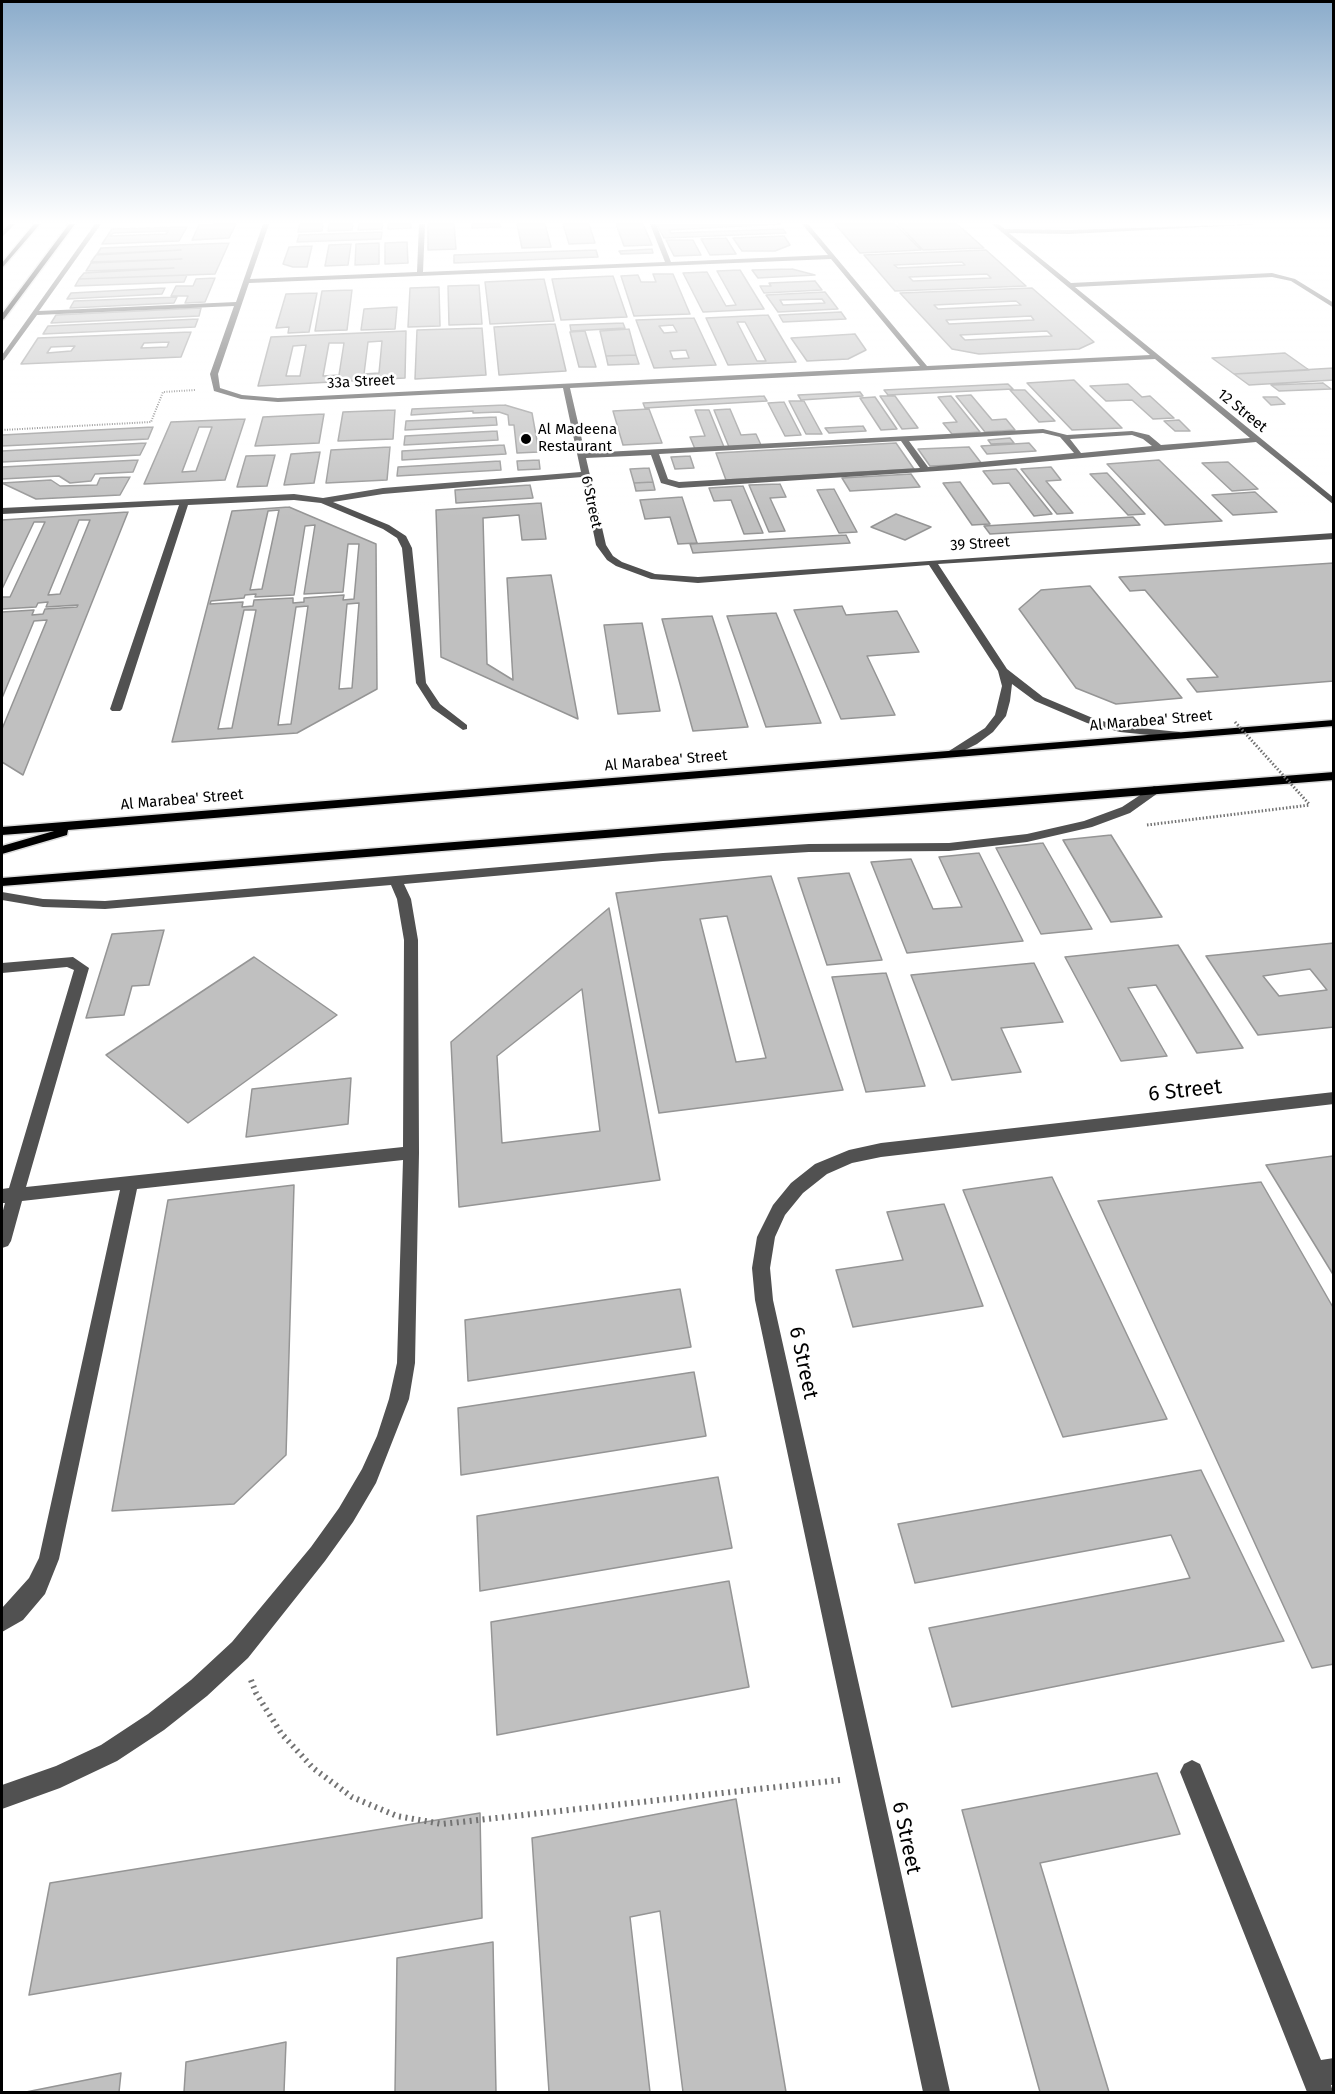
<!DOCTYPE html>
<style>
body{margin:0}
#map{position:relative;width:1335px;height:2094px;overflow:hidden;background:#fff;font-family:"Fira Sans",sans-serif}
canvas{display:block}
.frame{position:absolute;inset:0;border:3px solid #000;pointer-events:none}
</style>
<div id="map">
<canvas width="1335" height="2094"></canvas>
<div class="frame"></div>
</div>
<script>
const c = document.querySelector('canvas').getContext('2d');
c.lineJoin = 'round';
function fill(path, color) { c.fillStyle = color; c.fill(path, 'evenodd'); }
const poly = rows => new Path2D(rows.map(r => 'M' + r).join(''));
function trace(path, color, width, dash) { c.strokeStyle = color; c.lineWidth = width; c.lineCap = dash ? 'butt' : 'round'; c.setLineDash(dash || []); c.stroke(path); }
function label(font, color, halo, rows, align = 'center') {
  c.font = font + ' "Fira Sans",sans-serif'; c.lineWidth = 5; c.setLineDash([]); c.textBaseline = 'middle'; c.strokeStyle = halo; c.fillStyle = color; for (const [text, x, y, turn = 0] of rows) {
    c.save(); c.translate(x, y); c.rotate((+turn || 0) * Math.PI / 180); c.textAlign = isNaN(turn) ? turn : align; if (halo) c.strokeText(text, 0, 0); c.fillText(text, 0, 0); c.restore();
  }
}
const building = poly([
 [217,224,236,224,229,238,192,240,199,225,217,224],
 [300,224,323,224,322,231,298,232,300,224],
 [329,224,353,224,352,230,328,231,329,224],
 [359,224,383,224,382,229,358,230,359,224],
 [388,224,411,224,411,228,388,229,388,224],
 [428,224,454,224,456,249,428,250,428,224],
 [472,224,500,224,501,227,472,228,472,224],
 [517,224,545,224,551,247,522,248,517,224],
 [563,224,589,224,595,243,569,244,563,224],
 [616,224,643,224,652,245,624,246,616,224],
 [781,224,669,230,671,233,783,229,786,233,664,238,657,225,781,224],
 [835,224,895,224,921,250,860,253,835,224],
 [898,224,957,224,984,248,923,250,898,224],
 [187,227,179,241,102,244,112,229,187,227],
 [168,231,166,234,110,236,113,233,168,231],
 [382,232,381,239,297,242,299,235,382,232],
 [784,236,790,245,775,251,742,251,733,238,784,236],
 [726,238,736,254,710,255,701,239,726,238],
 [666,240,693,240,701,255,674,256,666,240],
 [407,242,408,263,385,264,385,243,407,242],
 [229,243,215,274,79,279,84,273,174,268,86,271,91,263,182,259,91,262,96,255,181,250,97,254,101,248,229,243],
 [379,243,379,264,355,265,356,244,379,243],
 [351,244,348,265,325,266,329,245,351,244],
 [312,246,307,267,293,267,283,264,289,247,312,246],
 [652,249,653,253,621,254,619,251,652,249],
 [596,250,598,257,454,263,454,255,596,250],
 [986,250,1026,286,895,291,864,255,986,250],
 [962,262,965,265,898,268,894,265,962,262],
 [987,274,991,278,913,281,909,277,987,274],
 [792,269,815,275,758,278,752,270,792,269],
 [740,270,764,309,703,312,683,273,707,272,726,306,736,305,717,271,740,270],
 [653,274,673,274,690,314,634,316,621,276,638,275,641,282,656,282,653,274],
 [187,275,184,282,75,286,79,279,187,275],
 [613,276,627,317,561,320,552,279,613,276],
 [215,278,205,302,185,303,188,296,171,296,176,286,193,286,196,279,215,278],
 [544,279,554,321,490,324,485,282,544,279],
 [815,281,822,290,764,293,760,286,771,286,769,283,815,281],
 [479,285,482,324,449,325,448,286,479,285],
 [439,287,440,326,408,327,410,288,439,287],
 [165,288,162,294,67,299,71,293,165,288],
 [1032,288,1094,342,1079,349,979,354,952,349,900,293,1032,288],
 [1016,301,1021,305,938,309,934,305,1016,301],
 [1031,316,1034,320,949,324,946,320,1031,316],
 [1047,331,1052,336,965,340,960,335,1047,331],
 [352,290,347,330,315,331,322,291,352,290],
 [825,292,838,309,778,312,766,295,825,292],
 [822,299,825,303,783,305,780,300,822,299],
 [317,293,309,332,288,333,289,327,276,328,286,294,317,293],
 [177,297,174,303,70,308,74,301,177,297],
 [397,307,395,329,361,330,364,309,397,307],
 [201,308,199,316,51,323,56,315,201,308],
 [841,312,846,319,783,322,779,315,841,312],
 [768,315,796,362,728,365,706,318,768,315],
 [737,322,745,322,766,361,757,361,737,322],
 [694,318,716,365,654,368,636,320,694,318],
 [673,325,677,332,664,333,659,326,673,325],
 [686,350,689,358,673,359,670,351,686,350],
 [198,319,195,327,43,334,48,326,198,319],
 [623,323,625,328,571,331,570,325,623,323],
 [555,324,566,371,499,375,494,327,555,324],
 [482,328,486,375,415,379,417,330,482,328],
 [629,329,636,355,606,356,600,331,629,329],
 [406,331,405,378,258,386,271,337,406,331],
 [382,341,379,373,364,374,368,342,382,341],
 [329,343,344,343,339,375,323,376,329,343],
 [306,345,300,376,286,376,293,346,306,345],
 [585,331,596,367,579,367,570,332,585,331],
 [191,332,181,357,21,364,38,338,191,332],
 [169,342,167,347,141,348,144,343,169,342],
 [75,346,71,351,47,353,51,347,75,346],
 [855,334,866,350,848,359,807,361,791,338,855,334],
 [1285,353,1309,370,1234,374,1212,358,1285,353],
 [636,355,639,364,608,365,606,356,636,355],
 [1334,368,1334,380,1249,385,1234,374,1334,368],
 [1074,380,1122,428,1072,430,1027,383,1074,380],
 [1323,383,1331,389,1279,391,1271,385,1323,383],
 [1008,384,1013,389,888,395,884,390,1008,384],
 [1128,384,1142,397,1150,396,1174,418,1153,419,1132,400,1106,401,1090,386,1128,384],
 [1010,390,1025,390,1055,421,1039,422,1010,390],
 [860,392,863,396,801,400,798,395,860,392],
 [971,395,992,420,1006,419,1015,430,985,432,956,396,971,395],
 [764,396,767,401,645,408,643,403,764,396],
 [880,396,895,396,918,428,902,429,880,396],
 [951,396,980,432,952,434,943,423,957,422,938,397,951,396],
 [875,397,897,429,881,430,860,398,875,397],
 [1263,397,1277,397,1285,404,1271,405,1263,397],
 [789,401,804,401,822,434,806,434,789,401],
 [784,402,801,435,785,436,768,403,784,402],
 [505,405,532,413,539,452,517,453,514,425,509,425,508,415,499,412,473,413,473,411,411,415,412,409,505,405],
 [649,409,662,443,623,445,613,411,649,409],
 [730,409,741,435,756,434,761,445,729,447,714,410,730,409],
 [395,410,393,439,338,441,343,412,395,410],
 [695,410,709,410,724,447,695,449,690,437,705,436,695,410],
 [324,414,319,443,255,446,263,417,324,414],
 [496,417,497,425,405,430,406,421,496,417],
 [245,419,225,480,144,484,171,422,245,419],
 [199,427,212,427,196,471,182,472,199,427],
 [1179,420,1190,431,1175,431,1164,421,1179,420],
 [863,426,866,431,829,433,825,428,863,426],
 [153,427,148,439,2,446,2,435,153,427],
 [497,431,498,440,404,445,405,436,497,431],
 [1010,438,1014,443,991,444,988,440,1010,438],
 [146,443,140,455,2,462,2,451,146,443],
 [896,443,914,469,726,480,716,453,896,443],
 [1029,443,1036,451,987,454,981,446,1029,443],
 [504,445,506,454,402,460,402,451,504,445],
 [390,447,387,480,326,483,331,450,390,447],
 [969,447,982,464,930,466,918,449,969,447],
 [320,452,314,483,284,485,291,454,320,452],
 [275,455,267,486,237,487,246,456,275,455],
 [690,456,694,468,675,469,671,457,690,456],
 [138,460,133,472,95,474,91,481,70,483,59,476,2,479,2,467,138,460],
 [539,460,540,469,518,470,517,461,539,460],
 [1159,460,1222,521,1165,525,1107,464,1159,460],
 [500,461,501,470,397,476,398,467,500,461],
 [1228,462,1258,489,1232,491,1202,463,1228,462],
 [1051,467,1061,480,1046,481,1073,513,1057,514,1021,469,1051,467],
 [649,468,653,482,634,483,630,469,649,468],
 [1016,469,1052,514,1034,516,1009,483,993,484,983,471,1016,469],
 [1107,473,1145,514,1128,515,1090,474,1107,473],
 [911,474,920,487,850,491,842,478,911,474],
 [130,477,120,495,36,499,2,483,51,480,60,486,97,485,100,478,130,477],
 [653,482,655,490,636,491,634,483,653,482],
 [960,482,990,524,972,525,943,483,960,482],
 [780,484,786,497,770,498,785,531,769,532,749,485,780,484],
 [530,485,533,498,456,503,455,490,530,485],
 [743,486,763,533,744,534,731,500,714,501,709,488,743,486],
 [834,489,857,532,839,533,817,490,834,489],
 [1255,492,1277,512,1233,515,1212,495,1255,492],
 [682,497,697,543,678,544,670,517,645,519,640,500,682,497],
 [541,503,546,539,522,540,519,515,483,518,487,664,513,680,507,578,551,575,578,719,441,657,436,510,541,503],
 [289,507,376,544,377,689,297,733,172,742,232,511,289,507],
 [279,510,262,589,250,590,268,511,279,510],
 [315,525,304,594,343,592,348,544,359,544,354,599,343,600,344,595,304,598,304,602,293,603,293,598,254,600,253,606,242,607,243,602,210,604,211,601,244,598,245,595,256,594,255,597,294,595,305,526,315,525],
 [359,603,352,688,339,689,347,604,359,603],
 [308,606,291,724,278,725,296,607,308,606],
 [244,610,256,610,232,728,218,729,244,610],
 [128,512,23,775,2,762,2,729,47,620,34,621,2,698,2,612,34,610,32,615,43,614,45,609,77,607,78,605,46,607,48,602,38,603,36,607,2,609,2,597,10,597,45,522,34,522,2,589,2,520,128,512],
 [79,520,90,520,60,594,48,595,79,520],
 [896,514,931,527,905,540,871,527,896,514],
 [1133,517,1140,525,990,534,984,526,1133,517],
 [846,535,850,543,693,553,690,544,846,535],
 [1334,563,1334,681,1197,692,1187,679,1218,677,1145,590,1130,591,1119,577,1334,563],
 [1090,586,1182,698,1116,704,1076,688,1019,609,1041,590,1090,586],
 [842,606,846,615,897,611,919,652,867,656,895,715,841,719,794,610,842,606],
 [776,613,821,723,766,727,727,616,776,613],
 [712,616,748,727,693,731,662,619,712,616],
 [642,623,660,711,618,714,604,625,642,623],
 [1111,835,1162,917,1111,922,1063,840,1111,835],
 [1043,843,1092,929,1041,934,996,848,1043,843],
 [979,853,1023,941,907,953,871,862,911,859,933,909,962,907,939,857,979,853],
 [849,873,882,960,827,965,798,878,849,873],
 [771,876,843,1090,659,1113,616,893,771,876],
 [727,916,766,1058,736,1062,700,919,727,916],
 [609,908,660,1180,459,1207,451,1042,609,908],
 [582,989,600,1131,502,1143,497,1056,582,989],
 [164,930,149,985,132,986,124,1015,86,1018,112,934,164,930],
 [1334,943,1334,1027,1258,1035,1206,956,1334,943],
 [1310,969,1327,990,1279,996,1263,976,1310,969],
 [1178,945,1243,1048,1197,1053,1156,985,1128,988,1167,1056,1121,1061,1065,957,1178,945],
 [254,957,337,1015,188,1123,106,1055,254,957],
 [1034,963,1063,1022,1001,1028,1021,1072,952,1080,911,975,1034,963],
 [886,973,925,1086,866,1092,832,977,886,973],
 [351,1078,348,1124,246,1137,252,1089,351,1078],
 [1333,1156,1334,1157,1334,1276,1266,1165,1333,1156],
 [1052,1177,1167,1419,1063,1437,963,1190,1052,1177],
 [1261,1182,1334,1309,1334,1664,1312,1668,1098,1201,1261,1182],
 [294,1185,286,1455,234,1504,112,1511,168,1200,294,1185],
 [944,1204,983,1306,853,1327,836,1270,903,1260,887,1212,944,1204],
 [680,1289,691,1347,468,1381,465,1320,680,1289],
 [694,1372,706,1436,461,1475,458,1408,694,1372],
 [1201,1470,1284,1641,952,1707,929,1628,1190,1578,1171,1535,915,1583,898,1524,1201,1470],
 [718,1477,732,1548,480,1591,477,1516,718,1477],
 [729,1581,749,1687,497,1735,491,1622,729,1581],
 [1157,1773,1180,1834,1040,1863,1109,2092,1040,2092,962,1810,1157,1773],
 [736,1799,786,2092,683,2092,660,1911,630,1917,650,2092,549,2092,532,1838,736,1799],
 [480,1813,482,1918,29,1995,50,1883,480,1813],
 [493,1942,496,2092,395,2092,397,1958,493,1942],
 [286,2042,284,2092,184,2092,186,2062,286,2042],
 [121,2073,119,2092,26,2092,121,2073]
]);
fill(building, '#c0c0c0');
trace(building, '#959595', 1.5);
const major = poly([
 [34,224,40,224,2,268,2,263,34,224],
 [69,224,75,224,4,319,2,320,2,314,69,224],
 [1334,720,1334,726,68,830,67,835,2,854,2,846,54,831,2,835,2,827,1334,720],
 [1334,772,1334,780,2,886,2,878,1334,772]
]);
trace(major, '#dbdbdb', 3);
trace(poly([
 [2,430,151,422,163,392,195,390]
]), '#737373', 2, [1, 1.5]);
trace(poly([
 [1147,825,1310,805]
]), '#737373', 3, [1.5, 2]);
trace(poly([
 [251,1680,256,1693,281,1733,313,1768,352,1797,397,1816,442,1824,840,1780]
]), '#737373', 6, [2, 4.5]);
fill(poly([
 [9,224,15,224,2,237,2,232,9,224],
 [95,224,101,224,39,311,236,302,263,224,269,224,250,279,417,272,419,224,425,224,423,272,665,262,650,224,656,224,671,262,828,255,802,224,808,224,927,366,1150,355,992,224,998,224,1005,229,1069,230,1263,224,1069,234,1009,233,1071,283,1272,273,1295,279,1334,303,1334,308,1291,281,1272,277,1075,287,1334,498,1334,505,1256,442,952,470,679,488,661,483,651,455,586,458,606,545,613,556,622,562,655,574,698,577,1334,533,1334,539,938,564,1007,669,1043,697,1095,719,1121,726,1179,732,1185,735,1179,738,1120,732,1087,723,1035,701,1012,684,1010,701,1006,716,993,732,977,744,953,756,947,753,949,751,985,728,995,715,1002,686,998,671,929,565,698,583,651,579,616,566,607,560,596,545,582,477,383,494,333,502,389,525,406,536,412,548,426,683,440,704,467,725,467,729,463,730,432,708,416,683,402,548,397,538,383,529,321,503,294,500,188,505,122,709,120,711,112,711,110,709,179,505,2,514,2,508,294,494,323,498,383,488,581,472,563,388,278,402,241,399,214,391,210,374,234,306,37,315,4,360,2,361,2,355,95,224],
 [831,259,920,366,278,398,242,395,220,388,218,374,249,283,831,259],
 [1155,359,1250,438,1161,445,1149,435,1132,431,1067,435,1043,429,585,453,570,388,1155,359],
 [1043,433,1060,437,1074,453,928,467,909,441,1043,433],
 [1132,435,1143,439,1152,446,1081,453,1070,439,1132,435],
 [901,441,920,468,679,482,668,479,659,454,901,441],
 [1154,786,1158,787,1158,793,1130,813,1092,827,1027,842,949,851,809,852,663,861,404,884,411,899,418,940,419,1153,415,1363,409,1399,376,1483,353,1522,325,1561,248,1658,207,1696,164,1730,117,1761,60,1788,2,1809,2,1785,56,1766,101,1745,148,1714,191,1680,232,1642,311,1547,339,1508,362,1469,377,1436,389,1399,397,1363,403,1160,137,1189,59,1559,45,1594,23,1620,2,1632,2,1608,29,1578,39,1558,120,1190,22,1201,11,1241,8,1246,2,1248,2,1214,5,1203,2,1203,2,1189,9,1188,74,970,67,967,2,973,2,963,73,957,89,968,26,1187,403,1147,404,940,397,899,391,885,105,909,43,907,2,900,2,892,43,899,105,901,663,853,809,844,949,843,1027,834,1084,821,1122,807,1154,786],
 [1334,1092,1334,1104,881,1157,852,1163,827,1174,803,1193,785,1215,775,1237,770,1268,773,1300,950,2092,923,2092,755,1300,752,1268,757,1237,773,1205,791,1183,815,1164,849,1150,881,1143,1334,1092],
 [1192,1760,1200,1764,1321,2060,1334,2058,1334,2085,1331,2085,1333,2092,1307,2092,1180,1772,1184,1764,1192,1760]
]), '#515151');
fill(major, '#000');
trace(poly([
 [1235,722,1310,805]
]), '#737373', 3, [1.5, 2]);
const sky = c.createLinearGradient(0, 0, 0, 517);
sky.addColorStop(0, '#8baccb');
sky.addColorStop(0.43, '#fff');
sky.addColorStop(1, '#ffffff00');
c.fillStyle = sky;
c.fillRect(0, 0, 1335, 517);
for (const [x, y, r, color] of [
 [526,439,6,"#000"]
]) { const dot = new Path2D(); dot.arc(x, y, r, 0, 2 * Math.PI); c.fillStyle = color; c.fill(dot); trace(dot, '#fff', 2); }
label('15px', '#000', '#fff', [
 ["33a Street",361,382,-3],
 ["12 Street",1242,411,39],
 ["6 Street",591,502,78],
 ["39 Street",980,544,-4],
 ["Al Marabea' Street",1151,721,-5],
 ["Al Marabea' Street",666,761,-5],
 ["Al Marabea' Street",182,800,-5]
]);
label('15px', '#000', '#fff', [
 ["Al Madeena",538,430],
 ["Restaurant",538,447]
], 'left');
label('21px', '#000', '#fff', [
 ["6 Street",1185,1091,-6],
 ["6 Street",803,1363,78],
 ["6 Street",906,1838,78]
]);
</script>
